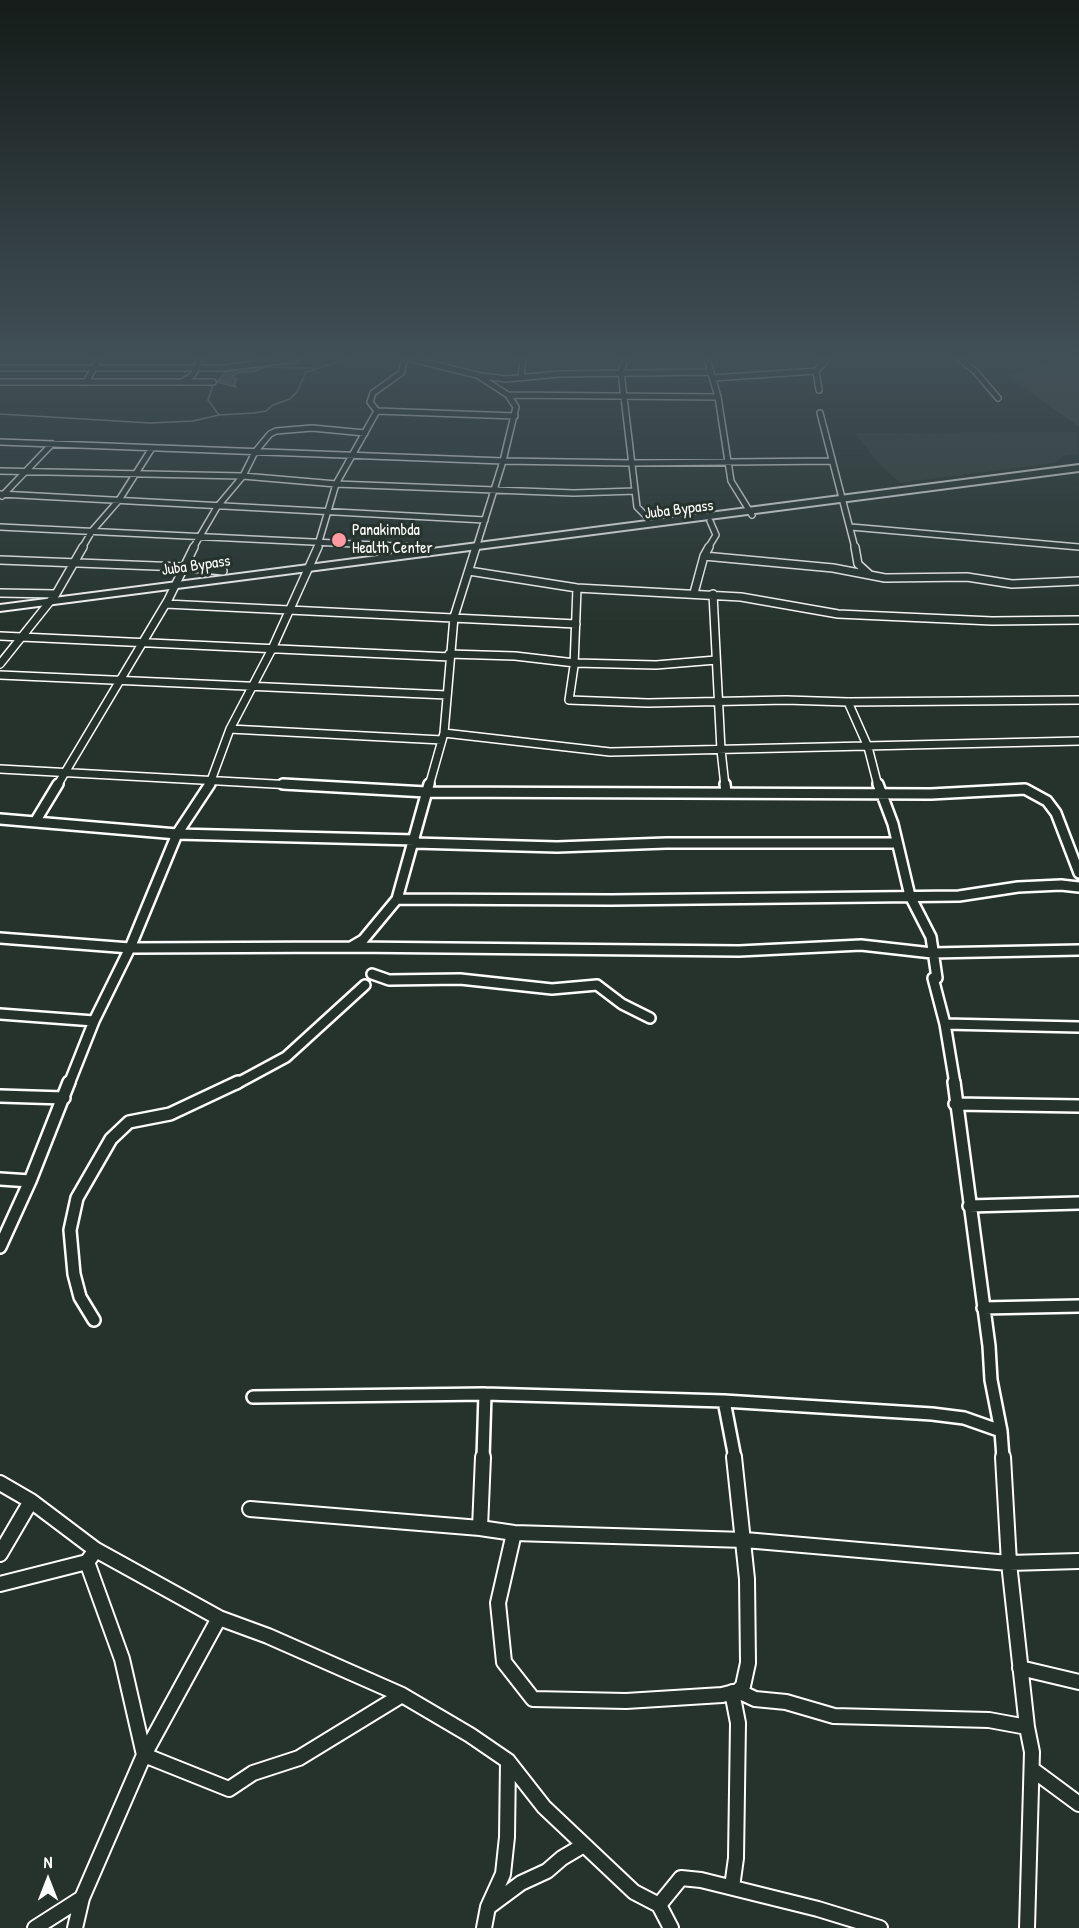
<!DOCTYPE html>
<style>
body{margin:0}
#map{position:relative;width:1079px;height:1928px;overflow:hidden;background:#26332d;font-family:"Patrick Hand",sans-serif}
canvas{display:block}
.north{position:absolute;left:18px;top:1850px;width:60px;height:60px;-webkit-text-stroke:4px #26332d;paint-order:stroke;rotate:0deg;font-size:16px;font-weight:700;line-height:24px;text-align:center;color:#fff}
.north::after{content:'';display:block;margin:auto;width:21px;height:27px;background:#fff;clip-path:polygon(50% 0,100% 100%,50% 72%,0 100%)}
</style>
<div id="map">
<canvas width="1079" height="1928"></canvas>
<div class="north">N</div>
</div>
<script>
const c = document.querySelector('canvas').getContext('2d');
c.lineJoin = 'round';
function fill(path, color) { c.fillStyle = color; c.fill(path, 'evenodd'); }
const poly = rows => new Path2D(rows.map(r => 'M' + r).join(''));
function trace(path, color, width, dash) { c.strokeStyle = color; c.lineWidth = width; c.lineCap = dash ? 'butt' : 'round'; c.setLineDash(dash || []); c.stroke(path); }
function label(font, color, halo, rows, align = 'center') {
  c.font = font + ' "Patrick Hand",sans-serif'; c.lineWidth = 6; c.setLineDash([]); c.textBaseline = 'middle'; c.strokeStyle = halo; c.fillStyle = color; for (const [text, x, y, turn = 0] of rows) {
    c.save(); c.translate(x, y); c.rotate((+turn || 0) * Math.PI / 180); c.textAlign = isNaN(turn) ? turn : align; if (halo) c.strokeText(text, 0, 0); c.fillText(text, 0, 0); c.restore();
  }
}
fill(poly([
 [426,359,517,359,510,375],
 [1077,432,1079,454,1063,456,1055,463,900,483,878,463,855,433]
]), '#333f3a');
fill(poly([
 [1056,359,1062,359,1079,369,1079,427,1008,376]
]), '#3e4944');
const water = poly([
 [267,359,284,359,253,372,241,372,234,375,233,377,237,379,234,385,236,387,217,382,225,372,237,370,267,359]
]);
fill(water, '#67706c');
trace(water, '#a4a9a7', 1.5);
trace(poly([
 [262,367,312,368],
 [219,380,213,385,208,400,219,415],
 [0,414,150,423,193,421,219,415,254,413,266,411,273,405,290,399,297,392,306,372,347,359]
]), '#a4a9a7', 1.5);
const minorFar4 = poly([
 [412,359,477,375,508,395,516,407,503,461,476,548],
 [628,359,624,362,621,372,637,507,645,515],
 [707,359,718,397,731,481,752,515],
 [960,359,975,371,998,398],
 [0,368,223,368,297,359],
 [816,371,819,390],
 [482,376,506,379,559,374,711,372],
 [521,377,523,359],
 [713,378,816,371,827,359],
 [0,382,213,382],
 [86,382,99,359],
 [182,382,193,375,200,359],
 [508,395,718,397],
 [377,411,515,416],
 [820,413,855,548],
 [0,442,503,461,631,463,832,461],
 [0,471,243,476,336,484,574,493,635,491],
 [0,494,485,520],
 [2,496,52,444],
 [0,527,417,547],
 [851,527,1079,547],
 [82,548,92,531,119,500,152,448],
 [193,548,217,507,243,476,255,452,270,434,276,431,312,428,365,433],
 [317,548,336,484,377,411,370,402,373,393,401,373,405,359],
 [708,548,716,535,710,521]
]);
const minorFar3 = poly([
 [414,547,417,547],
 [855,547,858,564,869,574],
 [704,556,833,568,885,578,967,577,1012,584,1079,581],
 [0,560,182,567,223,571],
 [469,571,577,588,741,597,838,614,992,621,1079,620],
 [577,588,574,666,569,700,648,703,786,700,848,702,1079,700],
 [0,593,56,594],
 [694,593,704,556,709,547],
 [713,594,721,750,725,786],
 [166,604,576,624],
 [0,636,450,657],
 [449,654,515,656,575,663,656,665,716,660],
 [0,664,56,594,83,547],
 [0,675,447,695],
 [848,702,868,747,878,786],
 [230,729,442,740],
 [444,733,610,752,1079,741],
 [0,769,311,786],
 [57,786,168,600,194,547],
 [209,786,230,729,272,649,318,547],
 [429,786,444,733,454,617,476,547]
]);
const minorFar2 = poly([
 [283,784,426,792,931,794,1025,789,1047,801,1056,813,1079,873],
 [725,784,726,792],
 [878,784,893,824,910,896,931,937,937,978,933,978,945,1024,955,1084],
 [0,819,177,834,415,840],
 [35,822,58,784],
 [414,843,557,847,666,843,897,843],
 [397,899,611,900,959,896,1018,887,1061,885,1079,887],
 [0,938,130,948,351,947,363,940,397,899,429,784],
 [351,947,739,951,861,945,932,953,1079,950],
 [372,974,389,980,460,979,552,989,597,985,622,1004,650,1018],
 [0,1014,94,1021],
 [945,1024,1079,1027],
 [69,1084,94,1021,130,948,177,834,210,784],
 [236,1084,286,1057,365,985]
]);
const minorFar1 = poly([
 [954,1082,989,1346,991,1380,1001,1431,1003,1458],
 [0,1096,64,1098],
 [955,1104,1079,1106],
 [0,1179,30,1181],
 [969,1206,1079,1203],
 [0,1247,30,1181,69,1082],
 [983,1308,1079,1306],
 [94,1320,80,1297,74,1274,70,1230,77,1198,111,1139,129,1122,170,1114,238,1082],
 [253,1397,485,1394,724,1401,932,1414,964,1418,1001,1431],
 [724,1401,735,1458],
 [483,1458,485,1394]
]);
const minor = poly([
 [1003,1457,1009,1563,1027,1727,1032,1752,1027,1928],
 [0,1483,31,1501,96,1550,219,1618,268,1636,402,1695,470,1735,508,1761,544,1807,634,1892,659,1905,671,1928],
 [250,1509,480,1528,514,1533,745,1540,1009,1563,1079,1561],
 [480,1528,483,1457],
 [514,1533,498,1603,504,1662,533,1699,626,1701,722,1695,738,1691,743,1686,748,1663,747,1579,734,1457],
 [96,1550,87,1562,122,1659,144,1755],
 [0,1554,31,1501],
 [0,1584,87,1562],
 [1020,1668,1079,1682],
 [738,1691,755,1699,786,1702,834,1716,989,1720,1027,1727],
 [732,1692,738,1723,736,1858,732,1887],
 [144,1755,229,1789,253,1773,299,1758,402,1695],
 [1033,1770,1079,1804],
 [659,1905,681,1878,701,1880,818,1909,880,1928],
 [490,1906,521,1883,547,1871,562,1858,584,1845],
 [35,1928,82,1898],
 [75,1928,82,1898,144,1755,219,1618],
 [484,1928,488,1907,503,1874,507,1837,508,1761]
]);
const primary = poly([
 [1079,465,1079,471,0,611,0,605,1079,465]
]);
trace(minorFar4, '#fff', 8);
trace(minorFar3, '#fff', 10);
trace(minorFar2, '#fff', 14);
trace(minorFar1, '#fff', 16);
trace(minor, '#fff', 18);
trace(primary, '#fff', 4);
trace(minorFar4, '#26332d', 5);
trace(minorFar3, '#26332d', 7);
trace(minorFar2, '#26332d', 9);
trace(minorFar1, '#26332d', 11);
trace(minor, '#26332d', 14);
fill(primary, '#26332d');
const sky = c.createLinearGradient(0, 0, 0, 629);
sky.addColorStop(0, '#151c19');
sky.addColorStop(0.57, '#415057');
sky.addColorStop(1, '#41505700');
c.fillStyle = sky;
c.fillRect(0, 0, 1079, 629);
for (const [x, y, r, color] of [
 [339,540,8,"#ff9aa2"]
]) { const dot = new Path2D(); dot.arc(x, y, r, 0, 2 * Math.PI); c.fillStyle = color; c.fill(dot); trace(dot, '#26332d', 2); }
label('16px', '#fff', '#26332d', [
 ["Juba Bypass",679,510,-7],
 ["Juba Bypass",196,566,-8]
]);
label('16px', '#fff', '#26332d', [
 ["Panakimbda",352,531],
 ["Health Center",352,549]
], 'left');
</script>
